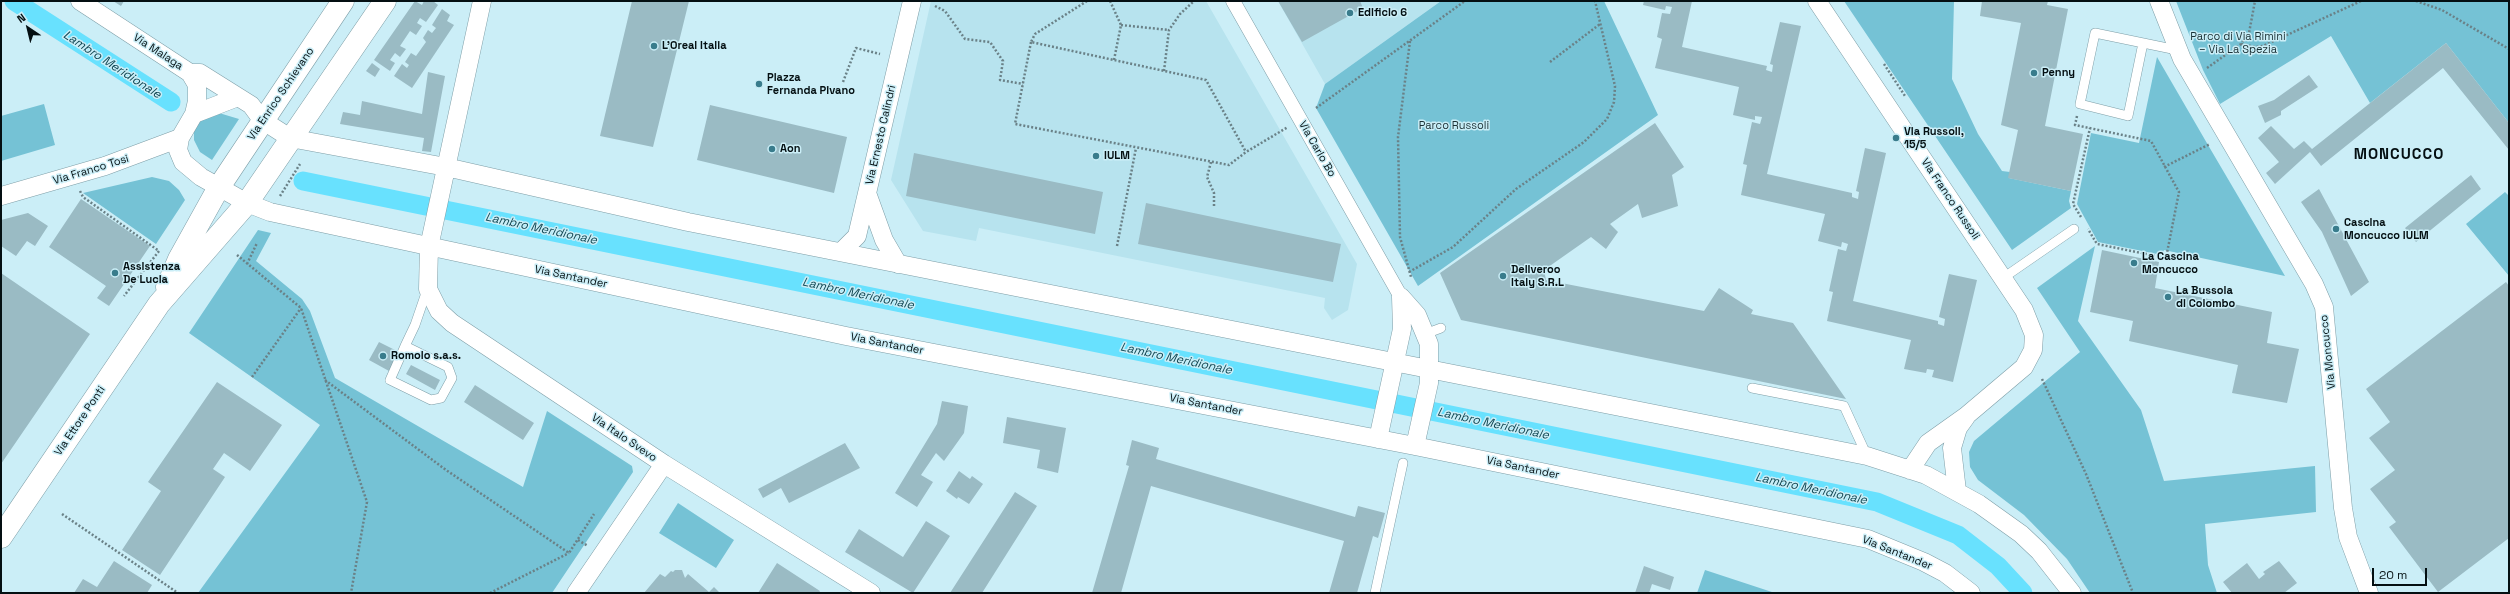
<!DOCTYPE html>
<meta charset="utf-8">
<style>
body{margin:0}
#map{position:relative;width:2510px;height:594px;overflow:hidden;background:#cbeef7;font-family:"Space Grotesk",sans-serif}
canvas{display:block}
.frame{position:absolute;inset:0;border:2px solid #040f12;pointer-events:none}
.north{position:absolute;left:8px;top:8px;width:40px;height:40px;-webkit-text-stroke:3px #cbeef7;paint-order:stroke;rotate:325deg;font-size:11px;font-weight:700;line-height:16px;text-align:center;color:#040f12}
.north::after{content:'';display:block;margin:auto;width:14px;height:18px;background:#040f12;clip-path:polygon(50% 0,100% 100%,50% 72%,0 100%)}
.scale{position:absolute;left:2372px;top:568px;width:55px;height:18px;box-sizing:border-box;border:2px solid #040f12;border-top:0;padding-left:5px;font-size:12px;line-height:14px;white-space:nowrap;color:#040f12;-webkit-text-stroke:3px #cbeef7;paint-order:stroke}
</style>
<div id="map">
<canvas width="2510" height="594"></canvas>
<div class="frame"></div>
<div class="north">N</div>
<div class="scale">20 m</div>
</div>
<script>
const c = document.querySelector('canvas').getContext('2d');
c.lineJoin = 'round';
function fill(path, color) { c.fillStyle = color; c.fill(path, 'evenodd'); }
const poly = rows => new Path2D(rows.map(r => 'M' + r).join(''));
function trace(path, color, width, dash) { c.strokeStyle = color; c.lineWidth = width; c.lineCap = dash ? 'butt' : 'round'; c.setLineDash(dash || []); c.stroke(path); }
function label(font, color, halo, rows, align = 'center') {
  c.font = font + ' "Space Grotesk",sans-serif'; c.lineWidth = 3; c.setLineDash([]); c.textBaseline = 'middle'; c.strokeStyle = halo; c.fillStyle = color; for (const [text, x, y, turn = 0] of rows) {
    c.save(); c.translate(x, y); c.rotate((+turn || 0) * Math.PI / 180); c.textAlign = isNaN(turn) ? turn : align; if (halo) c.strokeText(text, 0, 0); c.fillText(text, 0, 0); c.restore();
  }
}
fill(poly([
 [931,1,1206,1,1357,264,1348,310,1332,320,1324,308,1325,298,979,228,976,241,923,231,891,180],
 [1278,1,1441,1,1325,84]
]), '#b7e3ee');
fill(poly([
 [1441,1,1604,1,1658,115,1418,286,1316,108,1325,84],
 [1844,1,1954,1,1952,79,1978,134,2002,171,2010,172,2009,178,2071,191,2069,201,2071,208,2012,250],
 [2176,1,2509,1,2509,123,2446,43,2370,103,2331,36,2220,104,2203,70],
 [2157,57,2208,145,2285,276,2164,250,2162,255,2098,242,2077,204,2091,133,2139,143],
 [44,104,55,145,1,161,1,116],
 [219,113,239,119,212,160,200,152,194,140,194,129,198,121],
 [152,177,169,181,179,190,185,200,156,244,83,193],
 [2505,192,2509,196,2509,276,2466,224],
 [258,230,271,233,256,261,302,299,310,311,335,378,523,487,547,411,632,466,633,472,552,593,198,593,320,425,189,333],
 [2095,246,2078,321,2141,410,2164,481,2315,466,2316,512,2205,524,2208,565,2217,593,2090,593,2067,559,2024,515,1978,480,1970,467,1969,452,1974,441,2080,352,2037,288],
 [678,503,734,540,716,568,659,533],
 [1705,570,1775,593,1697,593]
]), '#75c2d5');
trace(poly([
 [14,1,171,102],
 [303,181,1877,502,1958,535,1998,566,2023,593]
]), '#68e1fe', 19);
fill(poly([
 [113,1,124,1,121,6],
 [415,1,422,5,424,1,433,1,438,5,426,22,420,18,417,23,422,26,416,35,410,31,400,46,406,49,400,57,395,53,390,60,395,63,390,71,374,60],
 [632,1,689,1,653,147,600,136],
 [1278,1,1360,1,1363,8,1302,42],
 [1644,1,1692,1,1682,47,1767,66,1766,70,1772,72,1773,65,1770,64,1780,22,1801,26,1767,174,1852,193,1852,197,1858,199,1859,192,1856,191,1865,148,1886,153,1853,301,1938,321,1938,324,1944,326,1945,319,1939,317,1949,274,1977,280,1953,382,1932,377,1934,370,1927,369,1926,373,1904,369,1911,340,1827,321,1833,292,1829,291,1838,249,1846,251,1848,244,1842,242,1841,247,1818,241,1825,214,1741,195,1747,165,1743,164,1752,122,1760,124,1762,117,1755,116,1755,120,1733,115,1739,87,1655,68,1662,39,1657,37,1662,13,1670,14,1672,7,1666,6,1665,10,1643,5],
 [1982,1,2048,1,2047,5,2068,9,2045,126,2083,134,2071,191,2008,178,2018,130,2001,125,2021,23,1980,16],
 [442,9,450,15,447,21,454,25,412,88,394,76,402,64,407,68,409,65,405,62,411,53,416,56,426,42,423,38,428,30,432,33,436,28,432,25],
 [2446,43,2509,123,2509,150,2443,68,2321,166,2310,152,2275,184,2266,173,2279,162,2258,138,2271,126,2294,149,2304,141,2312,149],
 [372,63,380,69,375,77,366,71],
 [428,72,445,76,431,152,422,151,424,138,340,124,343,112,360,115,362,101,422,114],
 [2309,75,2318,87,2281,111,2281,115,2265,123,2258,106,2274,100],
 [710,105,847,137,834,193,697,160],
 [1655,123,1684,167,1672,175,1678,206,1642,218,1638,204,1610,224,1618,232,1606,249,1591,237,1544,270,1546,280,1704,311,1719,288,1753,310,1751,314,1793,323,1846,399,1461,320,1440,273],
 [914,153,1103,192,1095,234,906,196],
 [2471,175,2481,189,2416,242,2405,228],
 [2319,189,2369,282,2351,296,2322,232,2301,202],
 [81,199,150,246,109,306,97,298,106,286,49,247],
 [1146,203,1341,244,1333,282,1138,244],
 [28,213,48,226,35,246,27,241,16,256,1,246,1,220],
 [2102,250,2159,262,2155,288,2272,312,2267,343,2299,349,2287,403,2232,393,2238,365,2129,341,2133,321,2090,312],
 [1,273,90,334,1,464],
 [2506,282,2509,286,2509,538,2438,592,2389,527,2396,522,2370,489,2395,470,2369,438,2390,422,2366,389],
 [379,342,399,352,389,371,369,360],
 [411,365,440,380,435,390,406,374],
 [217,382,282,425,250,471,224,453,213,469,225,477,160,575,122,550,161,491,148,482],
 [475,385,534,423,523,440,464,402],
 [942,401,968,406,964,433,944,461,936,453,921,475,933,482,917,507,895,493,937,424],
 [1007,417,1066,428,1058,473,1037,468,1040,450,1003,443],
 [1132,440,1159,448,1156,459,1355,517,1358,506,1385,513,1378,538,1373,536,1357,593,1329,593,1344,541,1151,486,1121,593,1092,593,1129,466,1126,465],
 [845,443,860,468,789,503,781,488,763,498,758,489],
 [959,471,970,479,972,476,983,484,969,504,958,497,957,499,946,491],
 [1015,492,1037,506,982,593,950,593],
 [926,521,950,536,913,593,845,552,859,529,903,557],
 [114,561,152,585,147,593,74,593,83,579,97,587],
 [2279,561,2297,583,2284,593,2232,593,2223,582,2247,563,2259,579,2265,574,2263,572],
 [777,563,820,591,819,593,758,593],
 [1644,566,1674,577,1670,590,1652,584,1649,593,1635,593],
 [675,570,682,570,685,578,688,574,709,592,714,587,720,593,644,593,660,574,665,577,671,571,673,572]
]), '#9abbc4');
const service = poly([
 [2143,43,2128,116,2080,104,2095,33,2177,50],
 [2003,278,2074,229],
 [1425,334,1441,328],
 [405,346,448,367,452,378,441,398,431,400,390,380,405,346,415,325,427,290],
 [1752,388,1844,406,1867,456],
 [1375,593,1403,463]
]);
const pedestrian = poly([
 [1233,1,1401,297]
]);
const minor = poly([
 [80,1,190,73,200,73,251,105,262,120,290,138,446,167,688,222,1867,456,1926,475,1979,504,2021,534,2039,551,2072,593],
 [482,1,429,247,428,289,439,311,452,323,664,464,871,593],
 [1817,1,2024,310,2034,335,2033,350,2024,367,1966,416,1928,443,1910,470],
 [2159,1,2182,59,2314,284,2324,307,2343,508,2348,537,2369,593],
 [190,73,197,85,197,101,194,114,180,138,178,150,183,162,201,177,247,203,270,212,846,336,1415,446,1868,539,1924,562,1945,573,1971,593],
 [194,114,238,97],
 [867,193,884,240,898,264],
 [1,196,105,166,180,138],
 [841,252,857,236,912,1],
 [1401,297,1417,315,1429,344,1429,383,1415,446],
 [1378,439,1402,329,1401,297],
 [1957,491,1952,448,1958,428,1966,417],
 [576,593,664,464]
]);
const tertiary = poly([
 [167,287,179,259,219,187,343,1],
 [1,537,159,304,247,203,385,1]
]);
trace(service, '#7e9ea7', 10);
trace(pedestrian, '#7e9ea7', 15);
trace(minor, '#7e9ea7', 19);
trace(tertiary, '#7e9ea7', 23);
trace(poly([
 [1087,1,1035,34,1031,42,1206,80,1246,152],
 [1110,1,1121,25,1114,60],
 [2416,1,2442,10,2509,49],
 [935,6,945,11,965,39,990,42,1003,61,1000,80,1023,84],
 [1121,25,1169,30],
 [1410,41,1398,137,1400,237,1411,277],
 [1031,42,1015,124,1229,165,1246,152,1288,127],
 [2241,44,2255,47,2263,46,2361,1],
 [1550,62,1600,24],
 [1884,64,1905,96],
 [2207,68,2241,44,2249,33,2255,1],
 [1164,71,1169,30,1180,14,1194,1],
 [843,82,856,48,880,54],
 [1316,108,1465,1],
 [2077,116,2075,125,2151,141,2179,192,2166,258,2097,244,2088,229],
 [1211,162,1207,177,1214,193,1214,207],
 [2164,167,2210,144],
 [80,191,83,197,159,251,124,296],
 [280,196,300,164],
 [2081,217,2073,204,2090,128],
 [1117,246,1136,148],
 [237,255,301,308,367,502,351,593],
 [247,264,257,243],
 [1409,272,1453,247,1516,189,1584,142,1607,119,1614,102,1615,86,1595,1],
 [252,377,301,308],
 [2042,379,2086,474,2133,593],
 [325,380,446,470,569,553,594,514],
 [62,514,178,593],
 [578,540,588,546],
 [490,593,569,553]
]), '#6a8187', 2.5, [2, 2]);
trace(service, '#fff', 9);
trace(pedestrian, '#fff', 14);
trace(minor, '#fff', 18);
trace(tertiary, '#fff', 22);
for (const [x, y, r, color] of [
 [1350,13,4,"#397c8c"],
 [654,46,4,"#397c8c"],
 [2034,73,4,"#397c8c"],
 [759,84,4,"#397c8c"],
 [1896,138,4,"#397c8c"],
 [772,149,4,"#397c8c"],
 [1096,156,4,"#397c8c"],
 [2336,229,4,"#397c8c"],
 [2134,263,4,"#397c8c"],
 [115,273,4,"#397c8c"],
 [1503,276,4,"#397c8c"],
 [2168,297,4,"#397c8c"],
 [383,356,4,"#397c8c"]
]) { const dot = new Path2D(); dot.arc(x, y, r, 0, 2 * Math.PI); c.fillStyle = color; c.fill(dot); trace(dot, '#cbeef7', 1.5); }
label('bold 11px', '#040f12', '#cbeef7', [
 ["Edificio 6",1358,13],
 ["L'Oreal Italia",662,46],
 ["Penny",2042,73],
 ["Piazza",767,78],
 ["Fernanda Pivano",767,91],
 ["Via Russoli,",1904,132],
 ["15/5",1904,145],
 ["Aon",780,149],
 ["IULM",1104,156],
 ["Cascina",2344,223],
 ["Moncucco IULM",2344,236],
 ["La Cascina",2142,257],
 ["Moncucco",2142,270],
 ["Assistenza",123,267],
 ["De Lucia",123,280],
 ["Deliveroo",1511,270],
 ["Italy S.R.L",1511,283],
 ["La Bussola",2176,291],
 ["di Colombo",2176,304],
 ["Romolo s.a.s.",391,356]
], 'left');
label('11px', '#1a3035', '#cbeef7', [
 ["Parco di Via Rimini",2238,37],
 ["– Via La Spezia",2238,50],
 ["Parco Russoli",1454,126]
]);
label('11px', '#040f12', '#cbeef7', [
 ["Via Malaga",158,52,33],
 ["Via Enrico Schievano",281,94,-56],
 ["Via Ernesto Calindri",881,135,-77],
 ["Via Carlo Bo",1317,149,60],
 ["Via Franco Tosi",91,170,-17],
 ["Via Franco Russoli",1950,199,56],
 ["Via Santander",571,277,12],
 ["Via Santander",887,344,11],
 ["Via Moncucco",2328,352,-96],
 ["Via Santander",1206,405,11],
 ["Via Ettore Ponti",80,421,-56],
 ["Via Italo Svevo",624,438,34],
 ["Via Santander",1523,468,12],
 ["Via Santander",1897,553,22]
]);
label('italic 12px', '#114753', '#cbeef7', [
 ["Lambro Meridionale",112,65,33],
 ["Lambro Meridionale",541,229,12],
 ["Lambro Meridionale",858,294,12],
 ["Lambro Meridionale",1176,359,12],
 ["Lambro Meridionale",1493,424,12],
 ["Lambro Meridionale",1811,489,12]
]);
c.letterSpacing = '1px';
label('bold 15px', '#040f12', '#cbeef7', [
 ["MONCUCCO",2399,155]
]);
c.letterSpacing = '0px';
</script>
